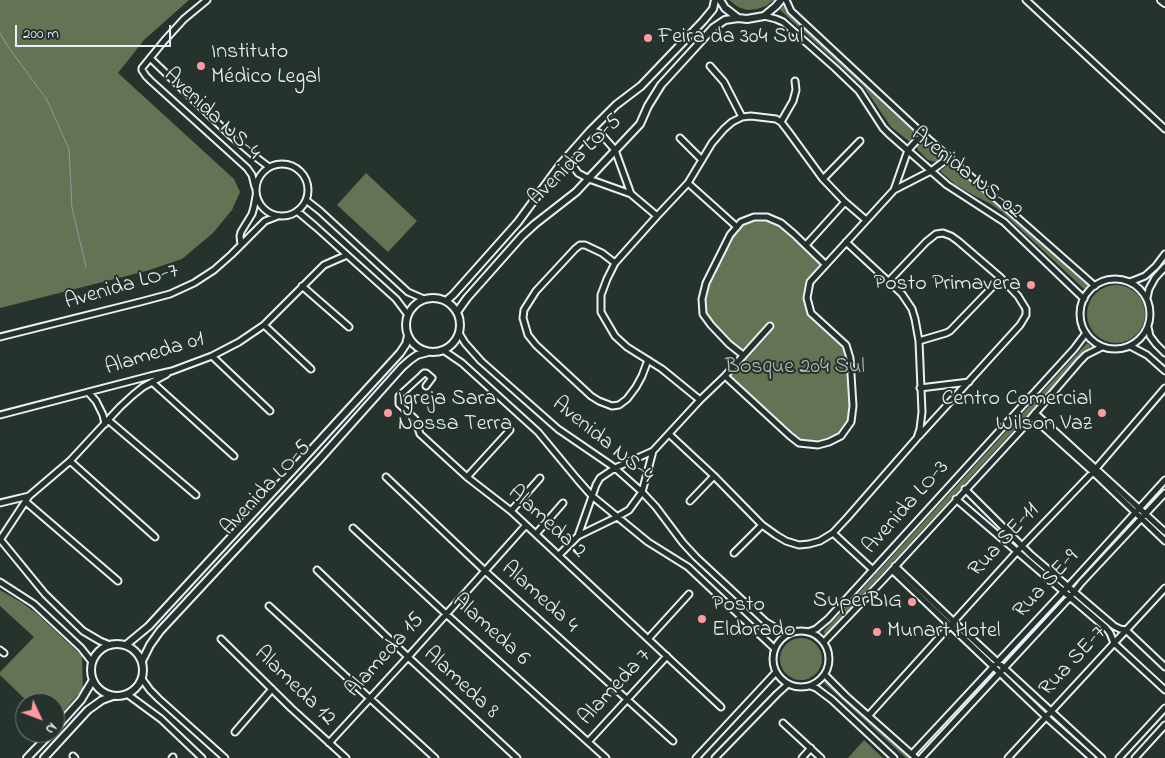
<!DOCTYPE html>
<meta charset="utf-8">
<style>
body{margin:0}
#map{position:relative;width:1165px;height:758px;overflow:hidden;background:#26332d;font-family:"Indie Flower",sans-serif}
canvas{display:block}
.north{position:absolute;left:15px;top:693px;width:50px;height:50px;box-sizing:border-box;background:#26332d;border:1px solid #747f7e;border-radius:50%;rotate:133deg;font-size:14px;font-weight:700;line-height:20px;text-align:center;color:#e8f1f8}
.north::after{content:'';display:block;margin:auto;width:18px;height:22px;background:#ff9aa2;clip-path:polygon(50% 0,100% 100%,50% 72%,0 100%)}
.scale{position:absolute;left:15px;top:25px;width:156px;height:22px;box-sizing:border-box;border:2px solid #e8f1f8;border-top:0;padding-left:6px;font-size:15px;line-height:18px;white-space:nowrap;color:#e8f1f8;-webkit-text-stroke:4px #26332d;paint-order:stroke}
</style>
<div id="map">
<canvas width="1165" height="758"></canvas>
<div class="north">N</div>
<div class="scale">200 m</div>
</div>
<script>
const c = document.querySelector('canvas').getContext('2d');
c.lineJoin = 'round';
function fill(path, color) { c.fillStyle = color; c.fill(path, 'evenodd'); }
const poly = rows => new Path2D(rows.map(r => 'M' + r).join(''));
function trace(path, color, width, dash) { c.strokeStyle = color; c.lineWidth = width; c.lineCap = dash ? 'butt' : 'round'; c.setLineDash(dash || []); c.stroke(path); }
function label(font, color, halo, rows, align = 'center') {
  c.font = font + ' "Indie Flower",sans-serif'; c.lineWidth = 4; c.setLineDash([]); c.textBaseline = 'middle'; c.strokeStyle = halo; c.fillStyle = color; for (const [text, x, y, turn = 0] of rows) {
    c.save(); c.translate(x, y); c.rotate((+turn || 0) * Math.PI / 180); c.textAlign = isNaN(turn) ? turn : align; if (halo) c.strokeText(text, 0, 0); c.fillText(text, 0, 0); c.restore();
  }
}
fill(poly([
 [0,0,189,0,144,40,118,73,234,179,240,192,232,210,213,233,182,259,146,271,0,308],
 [729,0,774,0,766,6,757,9,747,10,738,7],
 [783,6,919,133,914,135,911,139,910,142,891,127,864,87,780,10],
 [922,141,927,142,941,153,943,156,943,160,939,163,928,160,918,150,917,146,919,142],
 [950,161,1088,285,1084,289,1002,212,989,203,973,195,956,185,940,171,948,165],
 [366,173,417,221,388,252,337,205],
 [767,217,781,223,825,264,810,282,807,298,811,313,846,345,850,358,853,406,851,422,841,436,829,442,799,443,725,376,743,355,703,314,706,283,730,235,741,222],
 '1087 314a29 29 0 1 1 58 0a29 29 0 1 1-58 0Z',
 [1087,343,1091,346,826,635,823,632],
 [0,590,21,602,36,613,82,656,83,689,55,721,55,703,29,703,0,675,0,672,34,637,0,606],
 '780 659a21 21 0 1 1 42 0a21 21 0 1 1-42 0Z',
 [827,681,911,758,906,758,824,683],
 [864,740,883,758,848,758]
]), '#657253');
trace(poly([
 [0,33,7,45,47,100,69,149,72,208,86,267]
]), '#869ea3', 1);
const minor = poly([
 [207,0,184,19,164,41,142,68,142,70,146,76,151,81,247,168,252,175,255,187],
 [786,0,791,11,925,136,1095,286],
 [1026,0,1165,129],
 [764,16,776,19,783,22,835,68,859,91,883,128,889,134,947,185,1004,222,1084,299],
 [150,58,230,135,257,158,269,167],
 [710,66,724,82,742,117],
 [781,122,793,101,796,90,795,81],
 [590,131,597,132,601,134,615,150,631,194],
 [680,138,702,160],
 [567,157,578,173,589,179,631,194,657,216],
 '256 190a26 26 0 1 1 52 0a26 26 0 1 1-52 0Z',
 [823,179,860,141],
 [688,183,737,227],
 [894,190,908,150,918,139,925,136],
 [306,200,320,211,408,292,424,299],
 [297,211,316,227,396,299,408,315],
 [241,245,240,236,241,232,252,214,254,207,256,196],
 [806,245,845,202],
 [615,263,602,253,585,245,580,245,575,249,536,291,524,310,523,318,528,335,536,345,591,396,599,401,612,406,619,405,627,399,636,387,642,376,648,360],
 '1080 314a35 35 0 1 1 70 0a35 35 0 1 1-70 0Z',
 [888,282,926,242,936,234,943,233,951,236,958,241,1001,278,1018,296,1026,309,1026,315,1020,325,919,436],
 [1129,282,1135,280,1145,276,1156,266,1165,254],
 [302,286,349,327],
 [1147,298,1149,289,1155,278,1165,267],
 [264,325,311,369],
 [1148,327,1150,336,1156,344,1165,353],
 [459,333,465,343,481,361,558,429,615,468,642,492,656,507,683,543,696,557,766,622,781,631,789,634],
 [0,337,140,302,170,294,194,283,214,270,231,255,265,221,278,216],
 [919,341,946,333,950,331,1001,278],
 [1130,346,1147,355,1165,371],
 [443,350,462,363,538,432,577,479,592,496,648,542,688,567,775,649],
 [743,355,729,344,711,325,703,314,702,299,706,283,730,235,741,222,754,217,767,217,781,223,794,234,825,264],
 [212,356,270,411],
 [725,376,790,436,799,443,818,445,829,442,841,436,851,422,853,406,850,358,846,345,811,313,807,298,810,282,894,190,931,171,943,162,947,155],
 [152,382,234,456],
 [426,386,432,378,426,373,424,373,421,376,399,396,399,404,415,419,420,434,467,477,511,511,721,707],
 [920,388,969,382],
 [88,392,96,401,103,415,105,424],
 [700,400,662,369,627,347,615,336,601,312,601,295,607,279,615,263,657,216,688,183,712,143,724,129,732,122,742,117,751,116,776,119,781,122,788,131,823,179,845,202,866,220],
 [1035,413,1165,532],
 [0,415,150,376,172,371,212,356,239,342,264,325,324,265,347,255],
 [1032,417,1093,472,1165,541],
 [108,420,196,495],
 [669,434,714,476,762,525,776,535,786,541,799,545,809,544,820,541,833,533,847,518,917,438,920,429,922,412,919,341,915,319,912,309,902,294,846,242],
 [70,461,155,537],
 [386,477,485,571,673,741],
 [467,477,510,430],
 [965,489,1031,555,1114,626,1120,629,1126,630,1165,667],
 [956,499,1106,628,1110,633,1114,643,1165,690],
 [690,501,714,476],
 [26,502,118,581],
 [0,503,29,496],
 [511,511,540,478],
 [353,528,446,614,606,758],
 [833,533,873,570],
 [536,534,563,503],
 [578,536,596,485,600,478,615,468,653,451,700,400,725,376,770,326],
 [0,539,45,594,83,631,100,641,110,645],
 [0,540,29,496,70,461,120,407,133,395,143,387,167,374],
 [734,553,762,525],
 [559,555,578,536,617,517,629,510,642,492,653,451],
 [895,566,953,621,1102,758],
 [317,570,408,657,517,758],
 [892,570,1046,717,1092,758],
 [0,582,34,604,81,648,92,662],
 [269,606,435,758],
 '773 659a28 28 0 1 1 56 0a28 28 0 1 1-56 0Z',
 [808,632,816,629,828,619,1074,349,1086,333],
 [221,639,291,708,346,758],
 [648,639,689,594],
 [824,642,883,580,1020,431,1080,361,1086,355,1102,347],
 [0,650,4,653],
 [825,675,846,696,916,758],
 [142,679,150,690,159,699,225,758],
 [810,686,816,688,832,700,894,758],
 [127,694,161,719,202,758],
 [869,715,1023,545,1093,472,1165,388],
 [783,723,821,758],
 [235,732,272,689],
 [588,742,667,656],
 [329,743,408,657,526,525],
 [912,754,1063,592,1165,480],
 [73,756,75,758],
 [172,758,173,757],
 [696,758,776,672],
 [715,758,777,694,788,684],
 [802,758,811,748],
 [921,758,1070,597,1081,583,1165,493],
 [1008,758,1165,588],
 [1119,758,1165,708],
 [1135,758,1165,725]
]);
const major = poly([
 [720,0,725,8,738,18,747,19,764,16,776,6,781,0],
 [1161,0,1165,3],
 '406 325a27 27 0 1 1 54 0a27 27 0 1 1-54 0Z',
 [446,301,453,295,518,222,560,165,590,131,616,105,641,86,703,21,713,9,715,0],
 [457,312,467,298,522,236,535,224,576,192,640,124,648,106,661,85,713,28,725,20,738,18],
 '91 670a26 26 0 1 1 52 0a26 26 0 1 1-52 0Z',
 [126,645,149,626,292,471,400,353,406,344,408,336],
 [142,661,150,645,160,631,318,461,402,367,410,360,417,355,428,352],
 [55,729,81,700,93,680],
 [27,758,51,733],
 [44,758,88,710,102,700,113,696]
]);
trace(minor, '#e8f1f8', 9);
trace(major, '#e8f1f8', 10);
trace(minor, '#26332d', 5);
trace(major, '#26332d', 6);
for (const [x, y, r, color] of [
 [648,38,5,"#ff9aa2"],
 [201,66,5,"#ff9aa2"],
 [1031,285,5,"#ff9aa2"],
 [388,413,5,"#ff9aa2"],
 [1102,413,5,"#ff9aa2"],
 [912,602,5,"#ff9aa2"],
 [702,619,5,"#ff9aa2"],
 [877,632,5,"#ff9aa2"]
]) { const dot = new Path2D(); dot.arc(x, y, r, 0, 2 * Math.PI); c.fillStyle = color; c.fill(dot); trace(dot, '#26332d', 2); }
label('22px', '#e8f1f8', '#26332d', [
 ["Feira da 304 Sul",658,38],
 ["Instituto",211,53],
 ["Médico Legal",211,78],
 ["Posto Primavera",1021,285,"right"],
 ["Igreja Sara",398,400],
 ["Nossa Terra",398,425],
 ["Centro Comercial",1092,400,"right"],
 ["Wilson Vaz",1092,425,"right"],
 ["SuperBIG",902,602,"right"],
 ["Posto",712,606],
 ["Eldorado",712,631],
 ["Munart Hotel",887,632]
], 'left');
label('22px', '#e8f1f8', '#26332d', [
 ["Avenida NS-4",211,115,43],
 ["Avenida LO-5",576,161,-44],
 ["Avenida NS-02",966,174,38],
 ["Avenida LO-7",122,288,-16],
 ["Alameda 01",155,355,-17],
 ["Avenida NS-4",602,441,39],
 ["Avenida LO-5",267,489,-47],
 ["Avenida LO-3",907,508,-48],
 ["Alameda 2",546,523,42],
 ["Rua SE-11",1005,541,-47],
 ["Rua SE-9",1047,585,-47],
 ["Alameda 4",539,598,42],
 ["Alameda 6",490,631,42],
 ["Alameda 15",386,656,-48],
 ["Rua SE-7",1074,662,-47],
 ["Alameda 8",460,684,43],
 ["Alameda 12",294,687,44],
 ["Alameda 7",616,688,-47]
]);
label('22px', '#b4beb6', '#26332d', [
 ["Bosque 204 Sul",795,368]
]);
</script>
